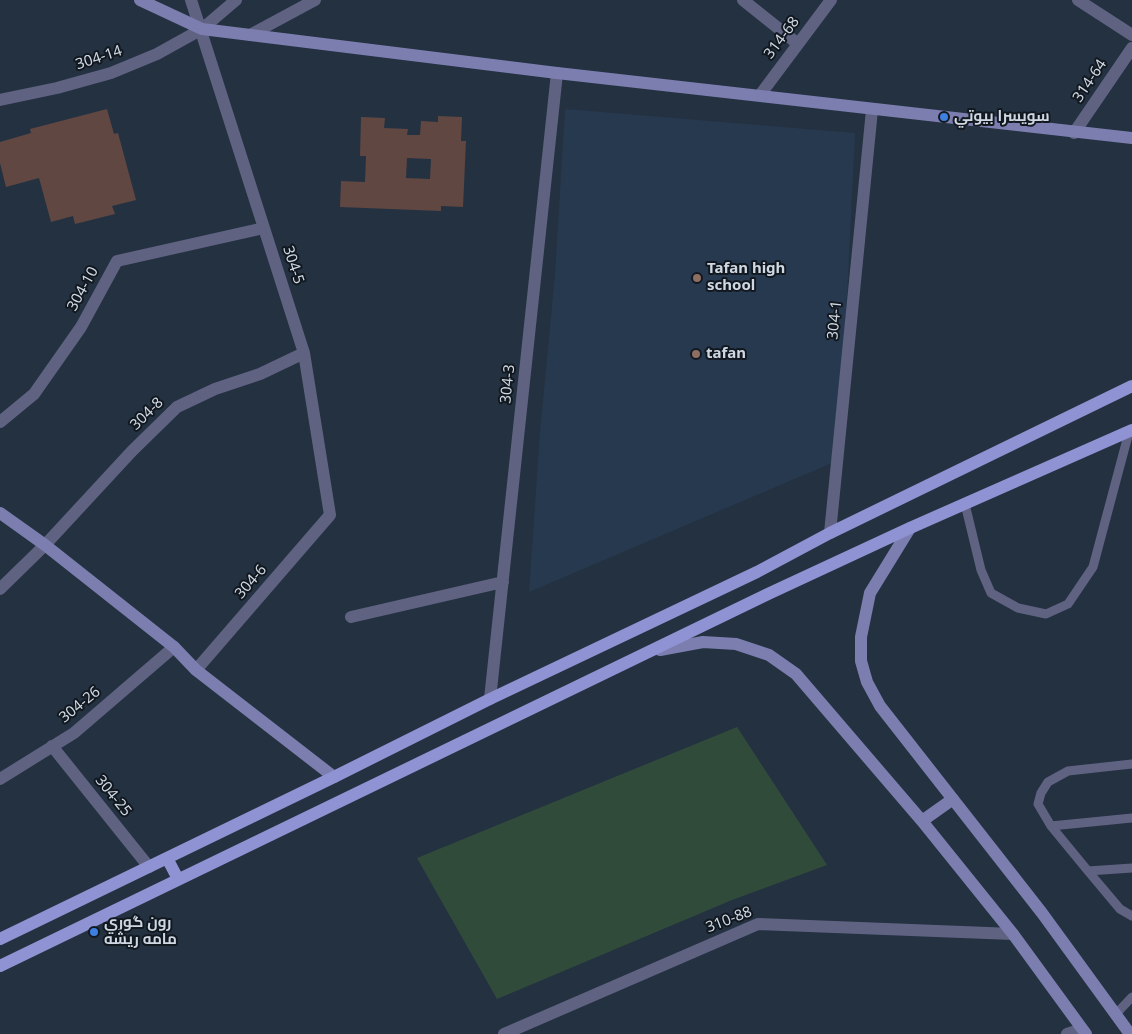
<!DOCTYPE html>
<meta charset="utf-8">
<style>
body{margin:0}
canvas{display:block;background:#233141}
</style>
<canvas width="1132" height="1034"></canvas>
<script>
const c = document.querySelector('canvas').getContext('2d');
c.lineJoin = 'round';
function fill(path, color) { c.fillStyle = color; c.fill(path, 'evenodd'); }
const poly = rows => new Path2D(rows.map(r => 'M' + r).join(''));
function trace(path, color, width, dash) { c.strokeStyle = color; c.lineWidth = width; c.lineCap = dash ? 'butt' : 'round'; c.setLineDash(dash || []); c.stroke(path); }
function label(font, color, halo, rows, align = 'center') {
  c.font = font + ' "Noto Sans",Cairo,sans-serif'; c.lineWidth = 4; c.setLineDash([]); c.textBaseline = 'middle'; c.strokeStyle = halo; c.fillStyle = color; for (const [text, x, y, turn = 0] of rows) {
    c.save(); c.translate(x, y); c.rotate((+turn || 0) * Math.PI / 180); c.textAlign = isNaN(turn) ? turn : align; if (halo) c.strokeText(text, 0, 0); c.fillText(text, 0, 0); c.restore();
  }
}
fill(poly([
 [565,109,855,133,839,460,529,592,540,432,555,275]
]), '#27394f');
fill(poly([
 [737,727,827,865,732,900,497,999,417,858]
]), '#314b3b');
fill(poly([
 [107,109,114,134,118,133,136,200,112,206,115,214,75,224,73,216,51,222,39,178,6,187,0,163,0,142,31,133,30,129],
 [438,116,462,117,461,141,466,141,463,207,441,206,441,211,340,207,341,181,365,182,366,156,360,156,361,117,385,118,384,128,408,129,407,135,420,135,421,121,438,122],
 [407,158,431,159,430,179,406,178]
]), '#604742');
trace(poly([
 [965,504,981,570,991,593,1018,608,1046,614,1068,604,1093,567,1129,432],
 [1132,764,1068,771,1048,782,1041,793,1038,804,1051,826,1088,871,1120,909,1132,916],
 [1051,826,1132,818],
 [1088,871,1132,868],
 [1115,1015,1132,997]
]), '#606282', 9);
trace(poly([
 [191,0,304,353,330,515,196,670],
 [743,0,798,44],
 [1078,0,1132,35],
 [250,35,315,0],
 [760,95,831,0],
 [0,100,57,88,111,73,157,54,202,29,236,0],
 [1074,133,1132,48],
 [0,422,34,394,81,327,117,261,264,228],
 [830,533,872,110],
 [0,589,45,545,132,451,177,407,215,389,260,374,304,353],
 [351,617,503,582],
 [490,699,557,73],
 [52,746,149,867],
 [0,779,74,733,174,647],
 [504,1034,758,924,1013,934],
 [1067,1034,1082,1029]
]), '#606282', 12);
trace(poly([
 [140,0,202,29,557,73,1132,138],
 [0,513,45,545,174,647,196,670,334,777],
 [910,528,870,593,861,637,861,661,867,682,880,706,1042,913,1130,1034],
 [660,650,703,642,736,644,769,655,796,674,922,821,1013,934,1086,1034],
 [922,821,953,799]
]), '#7c7eaf', 12);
trace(poly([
 [167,858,178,879],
 [0,939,334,777,490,699,757,572,830,533,1132,386],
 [0,966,768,594,910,528,1132,430]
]), '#9093d3', 12);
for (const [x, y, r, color] of [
 [944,117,5,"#3f7fe0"],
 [697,278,5,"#8d6e63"],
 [696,354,5,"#8d6e63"],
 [94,932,5,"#3f7fe0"]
]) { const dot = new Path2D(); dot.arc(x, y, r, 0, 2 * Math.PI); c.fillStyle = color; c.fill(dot); trace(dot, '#121820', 2); }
label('15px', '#cfd8e2', '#121820', [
 ["314-68",782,38,-53],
 ["304-14",99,58,-18],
 ["314-64",1090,81,-56],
 ["304-5",293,265,72],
 ["304-10",83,289,-61],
 ["304-1",835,320,-84],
 ["304-3",508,384,-84],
 ["304-8",147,414,-44],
 ["304-6",251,582,-49],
 ["304-26",80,705,-39],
 ["304-25",113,796,51],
 ["310-88",729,920,-21]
]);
label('bold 15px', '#cfd8e2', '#121820', [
 ["سويسرا بيوتي",954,117],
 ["Tafan high",707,269],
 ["school",707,286],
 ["tafan",706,354],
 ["رون گوري",104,923],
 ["مامه ريشه",104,940]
], 'left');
</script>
